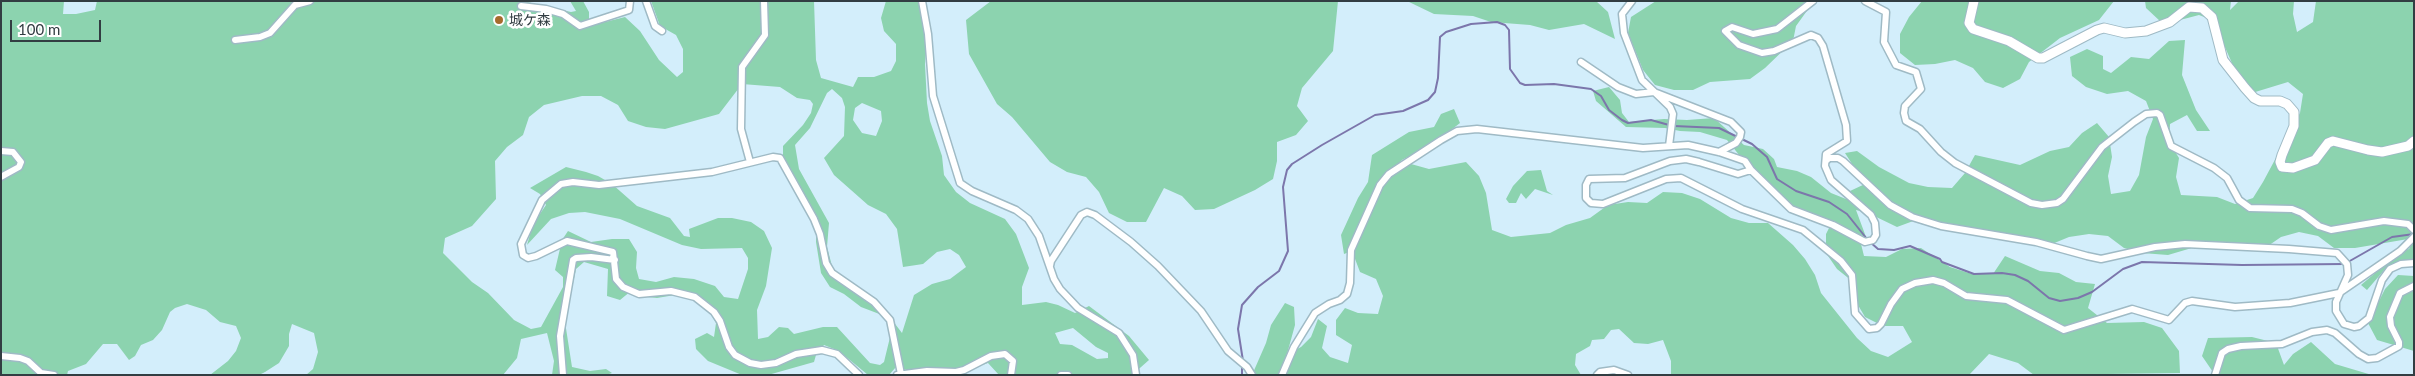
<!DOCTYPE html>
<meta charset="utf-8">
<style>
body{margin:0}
#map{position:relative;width:2415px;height:376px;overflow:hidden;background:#d3eefb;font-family:Lato,sans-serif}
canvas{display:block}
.frame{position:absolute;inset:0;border:2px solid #323d42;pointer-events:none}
.scale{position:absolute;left:10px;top:20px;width:91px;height:22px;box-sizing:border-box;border:2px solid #323d42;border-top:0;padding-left:6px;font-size:15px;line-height:18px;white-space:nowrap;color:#323d42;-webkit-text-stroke:4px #fff;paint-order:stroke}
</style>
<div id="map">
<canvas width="2415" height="376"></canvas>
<div class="frame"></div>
<div class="scale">100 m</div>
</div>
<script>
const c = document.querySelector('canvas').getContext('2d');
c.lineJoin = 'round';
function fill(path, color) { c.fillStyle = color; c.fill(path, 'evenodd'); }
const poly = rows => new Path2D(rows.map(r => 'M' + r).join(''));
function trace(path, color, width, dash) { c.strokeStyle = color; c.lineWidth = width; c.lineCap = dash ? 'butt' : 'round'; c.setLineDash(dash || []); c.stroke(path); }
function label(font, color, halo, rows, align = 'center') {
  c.font = font + ' Lato,"Noto Sans JP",sans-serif'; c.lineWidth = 5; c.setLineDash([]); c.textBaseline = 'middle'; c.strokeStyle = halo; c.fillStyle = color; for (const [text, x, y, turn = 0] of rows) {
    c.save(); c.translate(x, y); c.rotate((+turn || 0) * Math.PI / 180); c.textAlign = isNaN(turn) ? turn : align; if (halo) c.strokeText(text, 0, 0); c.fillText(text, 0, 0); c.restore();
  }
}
fill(poly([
 [1,1,64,1,63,14,76,14,95,10,97,1,523,1,571,12,576,11,570,1,583,1,589,12,589,26,625,17,640,31,659,60,677,77,683,72,683,49,676,35,660,26,651,1,814,1,816,60,821,78,853,87,858,77,874,77,891,71,896,61,896,44,884,31,881,18,886,1,922,1,928,27,925,64,927,103,930,121,942,156,944,175,956,192,970,203,1005,219,1016,234,1029,268,1022,287,1022,305,1046,302,1058,305,1075,313,1089,306,1129,336,1149,360,1132,375,999,375,988,363,953,375,914,372,896,367,889,375,868,375,839,351,824,345,816,355,814,362,768,375,742,375,708,361,696,349,695,339,707,333,714,337,716,323,703,301,675,295,657,298,638,296,631,291,620,300,607,296,608,269,584,262,576,269,565,322,572,367,590,371,606,369,612,373,606,375,552,375,554,361,547,333,521,339,517,358,503,375,306,375,313,369,318,352,314,333,292,324,289,334,289,346,279,363,265,372,259,375,210,375,228,361,236,351,241,338,236,326,220,322,206,310,187,304,175,308,170,312,162,330,153,340,141,345,135,356,129,360,117,344,103,344,86,364,68,371,67,375,1,375],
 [742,84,780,87,797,98,810,100,813,104,811,113,803,125,783,146,783,158,816,221,816,242,821,273,830,287,844,294,861,307,882,315,892,329,884,362,880,365,870,363,837,327,823,327,794,334,788,328,779,327,768,337,758,339,757,310,766,286,772,248,764,231,751,222,732,218,718,218,689,229,690,237,684,236,670,218,637,206,612,184,598,176,586,172,566,167,530,188,540,194,546,205,533,224,527,245,551,219,569,213,585,212,620,219,682,245,701,249,742,248,748,258,748,269,738,299,724,297,715,286,694,279,674,277,656,282,639,279,636,268,637,252,629,239,612,239,591,242,568,231,562,240,555,270,563,277,563,287,541,327,531,329,514,320,488,293,472,282,443,253,445,238,472,226,496,199,495,161,507,147,523,135,529,117,544,105,582,96,601,96,618,105,628,121,646,127,665,129,719,114],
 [832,89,842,98,845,107,844,136,824,158,834,175,868,205,886,214,897,229,903,267,923,264,937,252,950,249,959,255,966,267,950,279,932,284,914,295,902,333,886,312,839,282,832,266,827,247,829,223,799,169,795,145,810,128,827,93],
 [862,103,881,111,882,121,876,136,862,133,853,120,855,108],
 [1073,328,1096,347,1108,353,1108,358,1097,359,1072,345,1060,344,1055,333],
 [991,1,1338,1,1333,51,1302,88,1297,106,1308,121,1296,135,1277,142,1277,161,1273,179,1255,190,1214,209,1195,210,1182,196,1164,188,1146,222,1127,222,1109,213,1099,192,1086,177,1067,172,1050,162,1012,117,997,104,969,54,966,20],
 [1407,1,1596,1,1608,12,1615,39,1584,24,1549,30,1530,25,1491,22,1473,16,1434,14],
 [1656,1,1814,1,1796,26,1793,41,1765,68,1750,79,1710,82,1693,90,1674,90,1655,85,1643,70,1628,33,1631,17],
 [1922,1,2114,1,2099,20,2060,38,2029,62,2020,79,2003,88,1985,82,1973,68,1955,60,1935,64,1915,65,1900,53,1900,34,1909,17],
 [2145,1,2231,1,2230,10,2239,1,2294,1,2293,14,2297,32,2313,22,2316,1,2414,1,2414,265,2395,263,2386,268,2367,290,2361,285,2400,252,2409,249,2414,238,2355,248,2334,248,2318,236,2299,232,2281,237,2265,248,2212,242,2168,255,2142,253,2124,248,2108,236,2089,234,2069,237,2052,244,1916,220,1897,227,1868,213,1856,210,1866,237,1861,244,1864,256,1886,257,1902,249,1921,248,1950,267,1972,274,1993,274,2005,256,2040,271,2059,273,2076,282,2095,284,2088,308,2107,323,2144,322,2162,328,2179,351,2180,373,2034,375,2018,363,1989,354,1969,375,1671,375,1671,361,1663,340,1648,344,1634,343,1619,329,1611,330,1604,339,1592,340,1590,346,1576,354,1575,365,1581,375,1252,375,1266,343,1271,325,1285,303,1294,307,1295,325,1287,354,1301,347,1311,337,1318,319,1327,326,1322,348,1330,357,1348,363,1352,345,1336,335,1336,320,1345,308,1358,313,1378,314,1383,296,1376,279,1360,272,1352,251,1344,254,1341,235,1358,198,1368,182,1372,155,1409,132,1434,127,1441,114,1454,109,1460,123,1433,144,1402,160,1394,168,1411,164,1429,169,1466,162,1479,176,1486,193,1492,230,1511,237,1550,233,1566,225,1590,218,1608,205,1628,202,1647,203,1663,192,1682,193,1700,199,1731,218,1749,223,1768,223,1793,245,1805,259,1815,275,1821,293,1857,338,1871,351,1888,357,1912,342,1903,326,1883,326,1865,317,1855,300,1852,281,1837,269,1826,253,1826,234,1831,224,1782,204,1777,190,1744,161,1727,140,1700,132,1680,131,1665,128,1626,127,1596,101,1593,91,1609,87,1620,100,1622,113,1629,122,1664,119,1687,120,1714,118,1744,145,1763,149,1774,159,1777,167,1797,171,1811,177,1831,193,1846,199,1850,191,1865,184,1845,153,1857,151,1879,167,1909,183,1928,187,1952,188,1965,173,1975,155,2020,165,2050,151,2069,147,2082,133,2097,123,2109,137,2112,157,2108,176,2111,194,2130,191,2139,175,2146,137,2153,119,2146,101,2128,91,2107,94,2086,87,2072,76,2070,57,2087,49,2103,56,2103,69,2111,73,2131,57,2149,59,2169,41,2185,40,2182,75,2196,110,2210,131,2197,131,2187,115,2170,124,2169,142,2179,158,2176,177,2181,195,2217,197,2235,204,2253,198,2263,182,2300,113,2303,94,2288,82,2252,93,2239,79,2224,45,2217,22,2199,15,2180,20,2161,22,2146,8],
 [1541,170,1547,191,1553,195,1535,189,1526,199,1521,193,1516,203,1509,203,1506,199,1513,186,1527,171],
 [2398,275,2414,276,2414,351,2377,340,2368,323,2385,289],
 [2252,337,2276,343,2284,365,2293,354,2311,342,2335,364,2372,375,2215,375,2202,356,2208,338]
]), '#8cd3af');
trace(poly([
 [1674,126,1719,128,1752,144,1767,157,1777,179,1796,191,1829,202,1847,214,1867,239],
 [1870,242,1878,249,1894,250,1910,246,1940,259,1942,262,1974,274,2002,273,2015,275,2028,281,2049,298,2060,301,2078,298,2092,292,2123,269,2142,262,2242,265,2344,264],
 [2348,262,2392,237,2414,234],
 [1243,361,1238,329,1242,305,1258,287,1279,271,1288,251,1283,187,1287,170,1292,164,1322,145,1375,115,1403,111,1428,100,1435,92,1438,78,1440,37,1446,32,1471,24,1497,22,1505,25,1509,30,1510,69,1520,83,1525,85,1554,84,1591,89,1601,96,1609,110,1622,120,1628,123,1651,120,1669,125],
 [1242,375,1242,366]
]), '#7c76ab', 2);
const minor = poly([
 [646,1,655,26,662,31],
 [922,1,928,34,933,96,960,183,972,191,1016,210,1028,219,1039,236,1054,279,1060,289,1078,308,1119,333,1133,355,1136,375],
 [1632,1,1622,14,1624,33,1642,80,1670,107,1673,114,1669,146],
 [1865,1,1886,12,1884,42,1896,65,1916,72,1921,89,1905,106,1904,113,1906,121,1920,129,1941,152,1955,163,2031,203,2042,205,2057,203,2063,199,2102,147,2134,122,2146,114,2157,113,2160,115,2171,146,2214,168,2227,178,2239,200,2250,208,2292,209,2302,213,2319,226,2331,230,2384,221,2408,224,2414,230],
 [521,6,546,9,563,14,580,26,629,10,630,1],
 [235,40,260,37,270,33,295,5,310,1],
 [1581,62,1618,87,1636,94,1654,92,1731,122,1741,132,1740,137,1736,143,1719,152],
 [1,151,13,152,21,162,19,167,1,177],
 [1826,161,1829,158,1838,158,1843,161,1890,205,1912,217,1941,226,2036,242,2087,256,2101,259,2155,247,2185,244,2289,249,2337,253,2347,264,2348,275,2336,302,2336,311,2344,324,2354,327,2359,326,2369,318,2382,280,2390,269,2401,264,2414,263],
 [750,162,741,129,742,67,765,35,764,1],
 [1751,170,1738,174,1699,162,1686,159,1670,161,1625,178,1589,179,1586,185,1586,198,1591,203,1603,204,1666,179,1681,178,1742,209,1803,230,1841,261,1852,275,1855,313,1869,329,1877,328,1881,324,1891,304,1902,289,1915,283,1933,280,1944,283,1966,296,2007,300,2064,330,2132,309,2169,320,2185,303,2192,301,2235,307,2290,303,2339,293,2400,251,2414,237],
 [1050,266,1051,261,1081,215,1087,212,1095,215,1131,242,1158,266,1201,311,1228,351,1247,367,1252,375],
 [1,356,20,358,28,361,41,373,54,375],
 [563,375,560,336,573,260,576,258,591,257,615,260],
 [859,375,837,354,822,350,796,354,776,363,761,365,750,363,735,355,729,347,720,321,714,312,695,297,671,291,639,294,623,287,616,279,613,252,567,241,536,256,528,258,523,255,521,244,542,200,561,184,573,182,599,185,712,172,773,157,780,158,814,219,820,234,826,263,832,273,874,302,890,320,901,374],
 [897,375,927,371,956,372,964,370,991,356,1005,354,1013,361,1011,375],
 [1061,375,1068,375],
 [1282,375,1294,347,1315,313,1329,304,1340,300,1347,294,1350,283,1351,250,1380,185,1389,174,1441,140,1457,131,1477,129,1643,148,1688,145,1719,152,1745,161,1751,170,1791,209,1833,225,1865,242,1873,240,1876,235,1875,223,1871,215,1831,180,1825,166,1826,154,1847,141,1846,125,1823,46,1818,38,1811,35,1774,51,1762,53,1739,45,1725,31,1732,27,1753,34,1777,29,1813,1],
 [1597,375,1600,372,1614,370,1628,375],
 [2215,375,2222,353,2228,349,2241,346,2282,344,2312,332,2327,330,2335,333,2359,354,2368,359,2377,358,2399,346,2399,342,2391,326,2390,317,2400,293,2414,286]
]);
const major = poly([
 [1974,1,1969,23,1973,29,2009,41,2038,58,2043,58,2097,30,2104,28,2125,33,2146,31,2170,22,2189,7,2202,8,2212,17,2223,60,2245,88,2254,98,2260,101,2280,101,2287,104,2294,112,2294,126,2282,155,2280,162,2282,167,2293,168,2315,160,2328,143,2333,141,2368,150,2382,152,2408,146,2414,141]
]);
trace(minor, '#9fbac5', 9);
trace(major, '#9fbac5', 11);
trace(minor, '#fff', 6);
trace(major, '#fff', 9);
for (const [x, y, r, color] of [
 [499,20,5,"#a76b2d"]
]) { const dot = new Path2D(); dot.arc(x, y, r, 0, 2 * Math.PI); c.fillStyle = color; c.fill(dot); trace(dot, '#fff', 2); }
label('14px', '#323d42', '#fff', [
 ["城ケ森",509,20]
], 'left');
</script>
